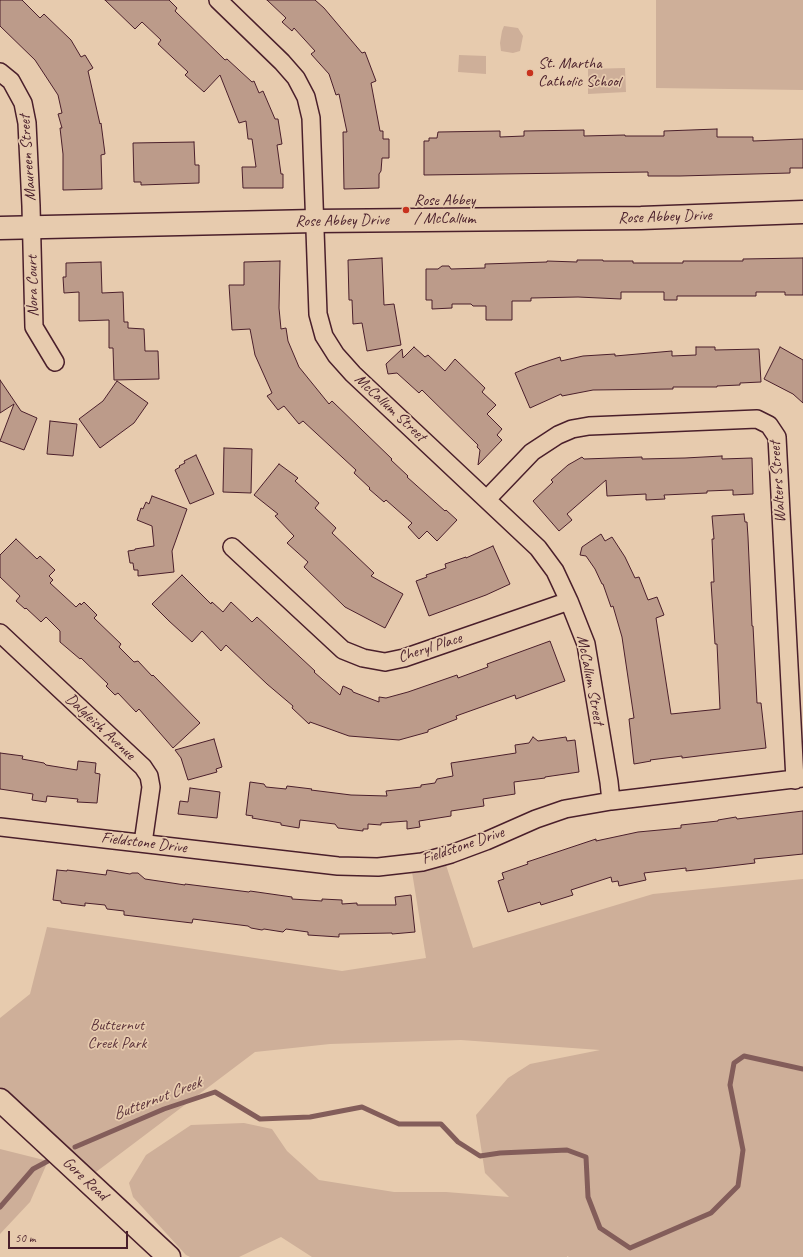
<!DOCTYPE html>
<style>
body{margin:0}
#map{position:relative;width:803px;height:1257px;overflow:hidden;background:#e7cbae;font-family:Caveat,sans-serif}
canvas{display:block}
.scale{position:absolute;left:8px;top:1231px;width:120px;height:18px;box-sizing:border-box;border:2px solid #4a1f2b;border-top:0;padding-left:5px;font-size:12px;line-height:14px;white-space:nowrap;color:#4a1f2b;-webkit-text-stroke:3px #e7cbae;paint-order:stroke}
</style>
<div id="map">
<canvas width="803" height="1257"></canvas>
<div class="scale">50 m</div>
</div>
<script>
const c = document.querySelector('canvas').getContext('2d');
c.lineJoin = 'round';
function fill(path, color) { c.fillStyle = color; c.fill(path, 'evenodd'); }
const poly = rows => new Path2D(rows.map(r => 'M' + r).join(''));
function trace(path, color, width, dash) { c.strokeStyle = color; c.lineWidth = width; c.lineCap = dash ? 'butt' : 'round'; c.setLineDash(dash || []); c.stroke(path); }
function label(font, color, halo, rows, align = 'center') {
  c.font = font + ' Caveat,sans-serif'; c.lineWidth = 3.5; c.setLineDash([]); c.textBaseline = 'middle'; c.strokeStyle = halo; c.fillStyle = color; for (const [text, x, y, turn = 0] of rows) {
    c.save(); c.translate(x, y); c.rotate((+turn || 0) * Math.PI / 180); c.textAlign = isNaN(turn) ? turn : align; if (halo) c.strokeText(text, 0, 0); c.fillText(text, 0, 0); c.restore();
  }
}
fill(poly([
 [656,0,803,0,803,90,656,88],
 [504,26,518,28,523,36,520,51,513,53,501,51,500,43,502,31],
 [459,55,486,56,486,74,458,72],
 [625,68,626,92,588,94,588,69],
 [446,865,473,948,653,894,803,879,803,1257,569,1257,567,1256,567,1257,312,1257,281,1237,239,1257,190,1257,186,1255,133,1197,129,1183,146,1155,191,1125,244,1123,272,1129,287,1151,319,1180,394,1192,446,1192,509,1197,485,1173,476,1115,508,1078,530,1064,600,1050,461,1040,330,1044,255,1052,92,1175,0,1087,0,1018,30,994,47,927,342,971,426,958,412,872],
 [0,1149,48,1161,30,1202,0,1234]
]), '#ceaf99');
trace(poly([
 [75,1147,164,1109,215,1092,260,1119,310,1117,362,1107,399,1124,441,1124,458,1142,480,1156,500,1153,567,1150,586,1157,588,1197,600,1228,630,1248,711,1213,738,1186,743,1150,730,1085,734,1063,744,1056,803,1069],
 [0,1207,33,1169,48,1161]
]), '#835d5a', 5);
const building = poly([
 [0,0,22,0,40,18,44,14,71,40,81,57,85,55,93,68,88,71,100,124,101,123,105,154,101,155,102,189,63,190,63,154,60,128,62,128,58,114,62,113,58,95,35,60,0,26,0,0],
 [105,0,169,0,177,8,175,11,225,60,227,59,252,82,254,81,259,93,263,91,275,119,278,119,282,144,277,145,281,174,283,174,283,188,243,188,242,167,256,167,252,139,248,139,246,121,239,123,220,75,204,92,185,75,188,72,158,44,161,40,142,22,135,29,105,0],
 [267,0,315,0,324,8,362,53,365,52,376,81,371,83,380,131,383,131,383,139,389,139,389,158,382,158,381,171,379,174,379,188,344,189,343,132,347,132,339,94,336,95,329,74,311,54,315,51,294,28,292,31,282,22,286,18,267,0],
 [717,129,717,137,753,137,753,141,803,139,803,168,790,168,790,173,680,176,648,176,648,172,424,175,424,141,429,141,429,138,437,138,438,132,500,131,500,137,524,136,524,131,584,130,584,136,625,135,625,136,664,136,664,131,717,129],
 [194,142,195,165,199,165,199,183,141,185,141,182,134,182,133,143,194,142],
 [382,258,384,305,394,304,401,345,367,351,362,323,353,324,352,300,349,300,348,260,382,258],
 [803,258,803,295,785,295,785,292,756,292,756,296,677,296,677,300,664,300,664,292,621,292,621,299,578,297,531,298,531,301,512,301,512,320,486,320,486,306,473,306,471,304,452,304,452,308,432,309,432,300,426,300,426,269,438,269,442,266,449,266,451,269,485,268,485,264,547,262,547,261,577,262,577,260,603,260,603,261,633,261,633,263,683,263,683,261,743,261,743,259,803,258],
 [280,261,279,308,281,329,286,328,288,341,299,367,329,404,332,401,392,459,391,460,408,476,407,477,445,511,446,510,457,520,437,541,427,531,419,539,408,527,412,523,386,500,384,502,369,489,370,488,354,473,356,470,303,421,299,424,284,406,278,410,267,396,272,393,255,355,250,329,232,330,229,285,244,285,244,262,280,261],
 [101,262,102,293,123,292,124,322,128,322,128,328,144,329,145,351,158,351,159,379,114,380,113,348,109,348,109,320,79,321,79,292,64,293,63,277,66,277,66,263,101,262],
 [414,347,425,357,428,355,445,371,455,359,485,388,482,392,496,405,487,414,502,429,497,435,502,440,478,465,480,450,477,447,478,445,422,390,419,393,397,373,388,374,386,364,402,349,403,358,414,347],
 [696,347,715,347,715,350,759,349,761,382,740,383,740,385,717,386,717,387,673,387,673,389,593,390,562,396,561,394,530,408,515,373,529,367,560,357,561,361,583,356,615,354,615,356,672,351,672,356,696,355,696,347],
 [780,347,803,360,803,403,793,394,764,379,780,347],
 [0,380,21,411,37,418,24,450,0,441,14,404,0,413,0,380],
 [117,381,148,403,134,423,100,448,79,419,103,401,117,381],
 [50,421,77,424,73,456,47,454,50,421],
 [224,448,252,449,251,493,223,492,224,448],
 [196,455,214,494,190,504,175,470,180,467,179,466,185,463,184,461,196,455],
 [722,456,722,459,752,458,753,494,733,495,733,490,707,491,707,493,664,495,665,499,646,500,646,494,607,496,606,480,567,514,572,520,559,531,533,501,553,482,551,480,568,465,582,457,584,459,642,457,642,459,685,458,722,456],
 [279,464,298,478,295,481,319,503,315,508,336,528,332,533,374,573,371,576,403,594,385,628,345,607,304,567,308,562,287,543,294,536,275,516,278,514,254,495,279,464],
 [152,496,187,509,172,551,174,572,138,576,138,570,134,570,133,563,130,563,128,551,135,550,135,549,154,546,152,526,137,520,141,508,143,509,146,502,149,504,152,496],
 [744,514,745,522,747,522,748,537,752,626,753,626,757,703,761,703,766,748,706,755,682,758,682,756,650,760,651,761,634,764,629,719,634,718,622,637,613,606,611,607,603,584,602,584,595,569,586,556,580,555,582,547,601,534,605,541,612,537,625,557,635,578,639,577,648,600,657,597,664,615,656,618,671,714,720,709,717,644,715,644,711,582,714,582,712,539,714,539,712,516,744,514],
 [16,539,37,559,40,556,55,570,49,576,53,580,50,583,76,607,80,603,81,605,84,602,97,615,94,618,121,644,119,647,134,662,138,661,152,676,153,675,200,723,173,748,139,709,136,712,118,693,115,695,106,686,108,684,81,658,80,659,60,642,60,631,46,617,41,622,26,608,25,609,16,601,20,596,0,577,0,555,16,539],
 [493,546,510,584,486,595,429,616,416,581,427,577,426,575,446,568,445,564,466,557,466,558,493,546],
 [182,575,211,604,212,602,223,612,231,602,252,622,257,617,315,671,314,672,340,695,343,686,352,690,353,692,379,702,379,697,386,698,408,692,457,675,458,678,488,667,487,664,550,641,565,681,516,699,515,695,456,716,457,719,428,730,428,732,399,740,349,736,310,722,309,724,292,708,293,706,267,684,226,645,221,651,202,631,192,642,169,621,152,604,182,575],
 [533,737,538,741,566,737,567,741,575,740,579,772,545,777,545,778,514,782,515,794,483,799,484,806,451,811,451,816,419,821,420,827,407,829,407,821,381,823,381,825,368,824,368,829,363,829,363,831,338,828,335,824,300,820,299,828,281,825,281,823,252,818,253,816,246,815,250,782,264,784,266,787,286,789,287,786,312,789,311,790,351,795,387,796,386,791,421,787,421,785,435,783,437,779,453,776,451,763,516,753,515,745,529,743,533,737],
 [214,739,222,767,216,769,217,772,188,780,181,758,175,750,214,739],
 [0,753,23,756,22,759,44,763,46,765,77,770,78,761,96,763,95,773,100,774,97,803,77,802,78,799,47,796,46,802,32,800,33,794,0,789,0,753],
 [190,788,220,792,217,818,178,814,180,801,188,802,190,788],
 [803,811,803,854,754,859,755,863,713,868,686,871,686,868,644,873,646,880,619,886,618,881,612,882,611,877,571,890,573,895,541,905,540,902,508,912,498,881,504,879,502,873,528,864,527,862,596,839,596,841,638,832,681,828,681,825,718,821,718,820,736,817,737,819,803,811],
 [57,870,67,871,67,870,106,875,107,870,130,874,132,873,138,873,145,879,172,883,185,885,185,884,249,892,250,891,292,897,292,899,322,901,322,899,342,900,342,904,357,903,357,905,396,905,395,897,411,895,415,932,392,934,392,933,339,934,339,937,308,935,308,932,286,929,283,932,264,929,262,930,251,928,248,926,193,919,192,923,124,915,124,911,107,909,105,905,85,903,85,906,61,903,61,901,53,900,57,870]
]);
fill(building, '#bc9b8a');
trace(building, '#4a1f2b', 1);
const street = poly([
 [218,0,282,62,296,78,306,97,311,118,318,314,324,336,336,355,353,374,538,548,555,571,569,601,586,644,609,782,611,801],
 [0,72,11,81,23,103,27,123,31,206,34,327,55,362],
 [487,499,532,452,558,435,572,429,589,426,757,419,769,425,777,437,795,780],
 [232,547,343,650,363,658,385,662,404,658,569,601],
 [0,633,143,767,149,776,151,787,143,843],
 [0,827,338,866,378,867,422,862,451,854,486,841,536,819,565,809,611,801,803,778]
]);
const secondary = poly([
 [0,228,315,221,641,218,803,212],
 [0,1100,169,1257]
]);
trace(street, '#4a1f2b', 20);
trace(secondary, '#4a1f2b', 25);
trace(street, '#e7cbae', 17);
trace(secondary, '#e7cbae', 22);
for (const [x, y, r, color] of [
 [530,73,4,"#c8321e"],
 [406,210,4,"#c8321e"]
]) { const dot = new Path2D(); dot.arc(x, y, r, 0, 2 * Math.PI); c.fillStyle = color; c.fill(dot); trace(dot, '#e7cbae', 1.5); }
label('16px', '#4a1f2b', '#e7cbae', [
 ["St. Martha",538,64],
 ["Catholic School",538,82],
 ["Rose Abbey",414,201],
 ["/ McCallum",414,219]
], 'left');
label('16px', '#4a1f2b', '#e7cbae', [
 ["Maureen Street",28,158,-94],
 ["Rose Abbey Drive",665,217,-2],
 ["Rose Abbey Drive",342,221,-1],
 ["Nora Court",33,286,-91],
 ["McCallum Street",390,408,43],
 ["Walters Street",778,482,-94],
 ["Cheryl Place",430,648,-18],
 ["McCallum Street",590,680,79],
 ["Dalgleish Avenue",100,727,43],
 ["Fieldstone Drive",144,843,7],
 ["Fieldstone Drive",463,846,-19],
 ["Gore Road",85,1179,43]
]);
label('16px', '#5e353c', '#e7cbae', [
 ["Butternut",117,1026],
 ["Creek Park",117,1044]
]);
label('italic 17px', '#5d343b', '#e7cbae', [
 ["Butternut Creek",157,1099,-21]
]);
</script>
